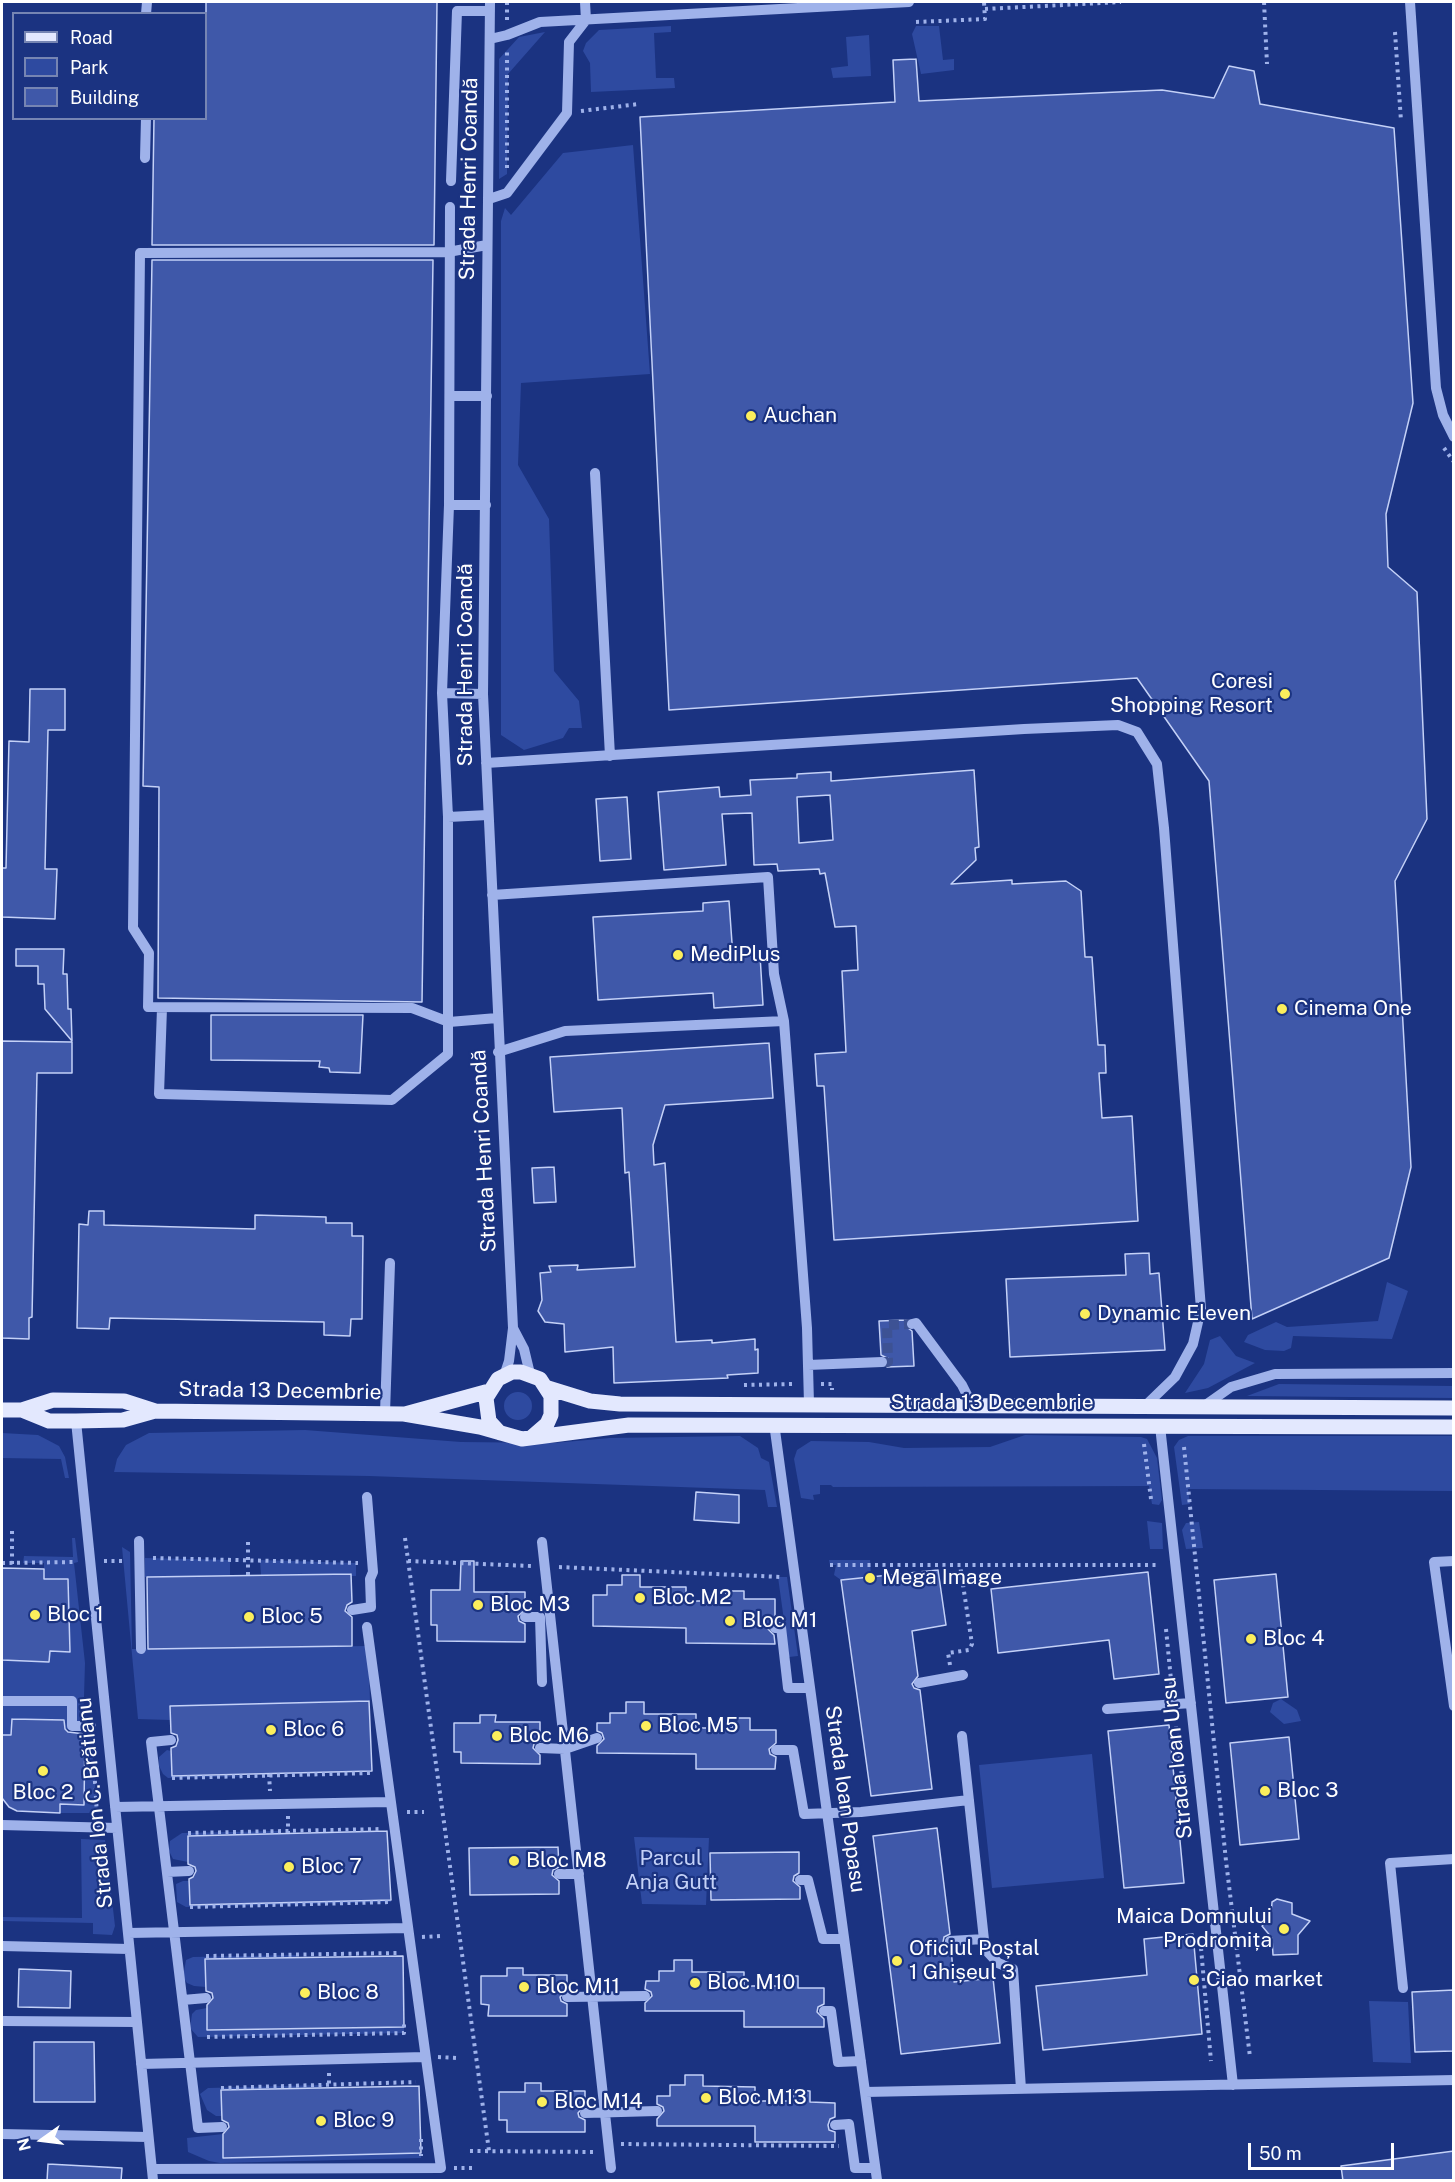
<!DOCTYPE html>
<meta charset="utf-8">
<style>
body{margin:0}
#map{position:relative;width:1455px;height:2182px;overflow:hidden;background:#1b3381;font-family:"Public Sans",sans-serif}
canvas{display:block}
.frame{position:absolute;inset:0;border:3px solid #fff;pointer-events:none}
.legend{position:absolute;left:12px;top:12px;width:195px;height:108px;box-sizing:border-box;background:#1b3381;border:2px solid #7685b3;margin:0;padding:8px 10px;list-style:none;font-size:18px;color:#fff}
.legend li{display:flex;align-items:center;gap:12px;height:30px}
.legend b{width:30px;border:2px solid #7685b3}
.north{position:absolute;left:12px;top:2110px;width:60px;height:60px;-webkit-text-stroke:4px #1b3381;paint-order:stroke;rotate:256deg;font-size:16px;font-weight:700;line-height:24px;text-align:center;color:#fff}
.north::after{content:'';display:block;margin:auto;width:21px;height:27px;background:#fff;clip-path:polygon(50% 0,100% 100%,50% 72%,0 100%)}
.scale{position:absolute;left:1248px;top:2143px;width:146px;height:27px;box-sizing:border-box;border:3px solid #fff;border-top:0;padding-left:8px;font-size:18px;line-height:21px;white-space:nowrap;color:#fff;-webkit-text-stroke:4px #1b3381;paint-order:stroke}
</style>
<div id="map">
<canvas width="1455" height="2182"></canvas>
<div class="frame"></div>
<ul class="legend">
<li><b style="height:8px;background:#e3e8fe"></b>Road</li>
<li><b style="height:16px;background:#2e4aa0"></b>Park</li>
<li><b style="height:16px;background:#3f58a9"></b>Building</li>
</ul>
<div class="north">N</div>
<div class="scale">50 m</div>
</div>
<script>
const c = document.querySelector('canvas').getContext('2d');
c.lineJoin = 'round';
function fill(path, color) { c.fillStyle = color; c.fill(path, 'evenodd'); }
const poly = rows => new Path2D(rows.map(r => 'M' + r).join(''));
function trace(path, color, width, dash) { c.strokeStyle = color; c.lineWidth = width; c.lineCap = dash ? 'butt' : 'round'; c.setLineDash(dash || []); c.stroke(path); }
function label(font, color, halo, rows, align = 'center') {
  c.font = font + ' "Public Sans",sans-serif'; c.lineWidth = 4.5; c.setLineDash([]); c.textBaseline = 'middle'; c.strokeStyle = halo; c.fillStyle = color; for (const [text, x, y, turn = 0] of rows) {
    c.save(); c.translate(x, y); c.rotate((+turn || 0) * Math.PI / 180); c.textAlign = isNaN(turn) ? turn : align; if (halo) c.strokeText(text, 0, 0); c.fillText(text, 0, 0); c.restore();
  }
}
fill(poly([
 [671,26,671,32,654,33,656,78,674,78,675,88,591,92,590,63,583,51,586,43,599,30],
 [916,26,939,26,943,60,954,59,954,70,921,74,912,34],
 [545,32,508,74,507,174,499,179,499,59,519,37],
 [869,35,871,76,833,78,831,68,848,66,846,37],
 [633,145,650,374,521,383,518,465,549,519,554,671,579,701,582,728,569,728,563,738,524,750,501,735,501,221,505,208,511,215,563,153],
 [1387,1282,1408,1291,1392,1339,1293,1336,1291,1348,1284,1351,1265,1350,1244,1342,1248,1335,1276,1322,1287,1327,1378,1321],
 [1220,1336,1236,1356,1255,1363,1208,1388,1185,1393,1204,1364,1210,1340],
 [1279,1384,1453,1386,1453,1398,1247,1396],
 '504 1406a14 14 0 1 1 28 0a14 14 0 1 1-28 0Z',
 [305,1430,461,1442,553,1443,610,1438,740,1436,758,1448,761,1458,769,1462,777,1507,768,1507,765,1490,369,1476,114,1472,117,1459,126,1445,149,1433],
 [2,1433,38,1435,59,1446,65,1457,69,1478,65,1478,61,1459,2,1458],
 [1025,1435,1141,1437,1147,1439,1157,1458,1162,1500,1159,1505,1152,1504,1149,1486,833,1487,831,1485,820,1485,820,1494,813,1495,814,1500,801,1498,794,1459,797,1450,811,1441,869,1442,904,1448,990,1447],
 [1188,1436,1453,1436,1453,1491,1188,1489,1190,1504,1182,1505,1174,1447,1179,1440],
 [1147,1521,1162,1523,1163,1549,1150,1549],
 [1199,1522,1203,1548,1186,1549,1182,1530,1186,1523],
 [72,1538,75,1538,78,1562,74,1563,85,1663,83,1730,65,1729,65,1720,13,1719,11,1735,2,1735,2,1660,49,1662,50,1651,70,1652,68,1580,44,1579,44,1563,23,1563,24,1556,73,1557],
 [122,1547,130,1552,132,1649,368,1646,370,1701,170,1706,170,1720,138,1719],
 [145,1558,230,1560,230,1576,145,1577],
 [260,1560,356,1563,356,1576,261,1575],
 [829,1560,870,1560,871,1577,841,1580,834,1575,836,1565,830,1565],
 [778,1577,787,1577,798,1656,789,1657],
 [1281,1699,1297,1710,1301,1721,1284,1724,1270,1712,1273,1703],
 [85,1746,92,1746,98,1813,60,1813,60,1804,84,1805],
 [167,1750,171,1751,172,1776,263,1776,168,1778,163,1774,159,1766,159,1757],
 [1092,1754,1104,1878,992,1888,979,1765],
 [278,1831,278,1834,188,1836,188,1862,173,1859,169,1851,170,1841,182,1833],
 [634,1837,709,1838,706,1905,642,1904],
 [81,1839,105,1840,115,1926,112,1935,93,1934,93,1923,2,1921,2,1917,82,1918],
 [183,1881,189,1881,190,1905,391,1900,391,1902,186,1907,177,1902,176,1884],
 [296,1955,296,1957,206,1959,206,1987,194,1986,187,1983,183,1977,186,1960,193,1957],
 [1369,2001,1408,2002,1411,2063,1373,2062],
 [207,2008,207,2030,404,2027,404,2033,198,2037,190,2028,192,2014,196,2010],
 [323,2085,322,2088,222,2090,222,2116,216,2116,207,2110,200,2094,208,2088],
 [223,2134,223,2158,421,2153,421,2158,220,2163,209,2161,188,2152,187,2138]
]), '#2e4aa0');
const building = poly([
 [206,2,437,2,434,245,152,245,154,118,206,118,206,2],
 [916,59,919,101,1162,90,1214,98,1229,66,1254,71,1260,104,1394,128,1413,403,1386,514,1388,567,1417,592,1427,819,1395,881,1411,1167,1389,1258,1252,1319,1209,781,1137,678,669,710,640,117,895,102,893,60,916,59],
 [152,260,433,260,422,1002,158,998,159,787,143,786,152,260],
 [30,689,65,689,65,730,48,730,45,869,57,869,55,919,2,917,2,868,6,868,9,741,29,742,30,689],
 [974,770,979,847,975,848,976,860,951,884,1012,880,1012,884,1066,881,1081,891,1085,957,1092,957,1098,1045,1105,1045,1106,1073,1099,1073,1102,1118,1132,1116,1138,1221,834,1240,824,1086,817,1086,815,1054,846,1052,842,971,858,970,856,926,835,927,825,873,820,874,819,869,778,871,777,864,754,865,752,813,722,814,726,865,664,870,658,792,719,787,720,797,751,795,750,780,797,778,797,774,831,772,831,781,974,770],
 [830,795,833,840,799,843,797,797,830,795],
 [627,797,631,859,600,861,596,799,627,797],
 [729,901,733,957,760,955,763,1005,714,1008,713,993,598,1000,593,917,703,911,703,903,729,901],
 [16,949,64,949,63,974,67,974,68,1009,71,1009,72,1041,45,1009,44,984,38,984,38,966,16,966,16,949],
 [211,1015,363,1015,360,1073,330,1072,329,1068,319,1067,320,1061,211,1060,211,1015],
 [2,1041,72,1042,72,1073,37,1073,32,1317,29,1318,29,1339,2,1338,2,1041],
 [769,1043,773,1098,665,1105,653,1145,654,1165,665,1163,676,1342,712,1340,712,1343,755,1339,755,1350,758,1349,758,1373,727,1375,728,1378,614,1383,613,1347,565,1352,564,1324,545,1322,538,1311,542,1300,540,1273,551,1272,549,1266,578,1265,577,1270,635,1267,629,1172,625,1173,622,1108,554,1112,550,1057,769,1043],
 [554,1167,556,1202,534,1203,532,1168,554,1167],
 [89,1211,104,1211,104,1225,255,1229,255,1215,326,1217,326,1223,352,1223,352,1236,363,1236,362,1319,351,1319,350,1336,324,1335,324,1322,110,1318,109,1329,77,1328,79,1224,88,1225,89,1211],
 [1149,1253,1150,1274,1159,1273,1165,1350,1010,1357,1006,1279,1126,1275,1125,1254,1149,1253],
 [906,1320,905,1326,912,1331,914,1366,887,1367,889,1359,881,1355,879,1321,906,1320],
 [696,1492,739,1495,739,1523,694,1520,696,1492],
 [461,1561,474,1561,474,1592,525,1592,525,1610,518,1616,519,1621,525,1624,525,1642,437,1641,437,1625,431,1625,431,1590,460,1590,461,1561],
 [2,1568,44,1569,44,1579,68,1579,70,1652,50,1651,49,1662,2,1660,2,1568],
 [938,1570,946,1625,912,1631,918,1676,912,1684,914,1688,920,1690,932,1789,871,1796,841,1580,938,1570],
 [1148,1572,1159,1674,1114,1679,1109,1640,998,1653,991,1589,1148,1572],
 [351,1574,352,1602,347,1605,345,1611,352,1617,352,1646,148,1649,147,1577,351,1574],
 [1276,1574,1288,1697,1226,1703,1214,1580,1276,1574],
 [622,1575,640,1575,640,1587,686,1587,686,1601,726,1601,726,1591,744,1591,744,1599,775,1599,775,1620,770,1623,768,1629,774,1635,775,1644,686,1643,686,1628,593,1626,593,1595,607,1595,607,1585,622,1585,622,1575],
 [369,1701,372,1771,172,1776,171,1748,176,1746,178,1740,177,1735,171,1733,170,1706,369,1701],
 [626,1702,644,1702,644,1714,696,1714,696,1728,733,1728,733,1718,750,1718,750,1730,776,1730,776,1743,769,1749,770,1754,776,1757,775,1769,696,1769,696,1754,597,1753,597,1746,604,1739,602,1733,597,1731,597,1723,610,1723,610,1713,626,1713,626,1702],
 [480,1715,496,1715,495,1722,540,1722,540,1741,534,1744,533,1748,540,1755,540,1764,461,1763,461,1752,454,1752,454,1723,480,1723,480,1715],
 [12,1719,64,1720,65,1729,68,1732,85,1734,84,1805,60,1804,60,1813,17,1811,9,1807,2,1798,2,1735,11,1735,12,1719],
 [1169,1725,1184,1883,1124,1888,1108,1731,1169,1725],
 [1289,1737,1299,1839,1240,1845,1230,1743,1289,1737],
 [937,1828,950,1934,944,1937,943,1942,946,1947,951,1948,954,1982,993,1978,1000,2043,901,2054,873,1836,937,1828],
 [387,1831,391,1900,190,1905,189,1879,193,1877,196,1871,195,1867,188,1864,188,1836,387,1831],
 [558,1847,559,1867,553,1870,552,1875,559,1881,559,1894,470,1895,469,1848,558,1847],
 [799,1852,799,1873,794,1876,793,1881,800,1887,800,1899,711,1900,710,1853,799,1852],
 [1277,1899,1292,1903,1292,1914,1310,1921,1298,1935,1298,1954,1273,1955,1272,1938,1262,1926,1271,1917,1272,1902,1277,1899],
 [1193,1934,1202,2034,1043,2050,1036,1986,1147,1975,1144,1939,1193,1934],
 [403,1956,404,2027,207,2030,207,2005,213,1998,212,1993,206,1991,205,1959,403,1956],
 [674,1960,692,1960,692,1972,744,1972,744,1986,782,1986,782,1976,798,1976,798,1988,824,1988,824,2004,818,2007,817,2012,824,2019,824,2027,744,2027,744,2011,645,2011,645,2003,652,1996,651,1992,645,1989,646,1981,659,1981,659,1971,674,1971,674,1960],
 [507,1968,523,1968,523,1975,567,1975,567,1990,560,1997,561,2001,567,2004,567,2016,488,2016,489,2005,481,2004,481,1976,507,1976,507,1968],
 [19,1969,71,1971,70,2008,18,2007,19,1969],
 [1454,1990,1454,2051,1415,2052,1412,1992,1454,1990],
 [34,2042,94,2042,95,2102,34,2102,34,2042],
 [685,2075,703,2075,703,2086,755,2087,755,2101,793,2101,793,2090,810,2091,810,2102,835,2103,835,2117,830,2119,828,2125,829,2130,835,2132,835,2142,755,2142,755,2126,657,2126,657,2119,664,2111,663,2107,657,2104,657,2096,670,2096,670,2085,685,2085,685,2075],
 [525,2083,541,2083,541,2091,585,2091,585,2105,578,2113,579,2117,585,2120,585,2132,507,2132,507,2120,499,2120,499,2092,525,2092,525,2083],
 [419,2086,421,2153,223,2158,223,2134,229,2127,228,2123,222,2120,221,2090,419,2086],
 [1454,2151,1454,2181,1343,2181,1341,2166,1454,2151],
 [48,2164,122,2168,121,2181,47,2181,48,2164]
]);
fill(building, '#3f58a9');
trace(building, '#c4d1f7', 1.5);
trace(poly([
 [882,1362,888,1362,887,1325,912,1324]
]), '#3d5294', 10, [10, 5]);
trace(poly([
 [507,2,507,21],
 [1264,2,1267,64],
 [985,9,1121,2],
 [916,22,985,19,984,2],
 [1395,32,1401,121],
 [581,111,639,104],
 [507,168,507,49],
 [1444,448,1454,462],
 [821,1384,832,1384,832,1390],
 [744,1385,795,1384],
 [1144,1444,1151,1499],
 [1184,1447,1226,1861,1250,2057],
 [12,1531,12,1568],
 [405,1538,489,2151],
 [248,1542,248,1575],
 [153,1558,358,1563],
 [104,1561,124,1561],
 [408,1561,531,1566],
 [2,1563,76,1562],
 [830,1565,1159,1565],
 [559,1567,782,1577],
 [1166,1629,1172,1690],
 [950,1665,948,1653,969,1650,972,1644,960,1565],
 [1175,1719,1182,1777],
 [94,1766,97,1815],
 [269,1774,270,1791],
 [172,1778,371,1773,372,1770],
 [407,1812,424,1812],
 [288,1816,288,1833],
 [188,1833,382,1829],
 [190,1907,391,1902],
 [422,1937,442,1936],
 [1201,1948,1211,2061],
 [206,1956,397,1953],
 [207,2037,404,2033,404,2020],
 [438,2057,458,2058],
 [329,2073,329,2088],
 [221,2088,416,2082],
 [421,2139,421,2156],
 [621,2144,839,2146],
 [470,2151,595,2152],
 [454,2168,473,2168]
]), '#9fb2ea', 4, [3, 4.5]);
trace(poly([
 [490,2,483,694,513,1328,509,1361,504,1376],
 [1410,2,1436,388,1443,415,1454,437],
 [146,14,147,2],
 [490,39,507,35,540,22,909,2],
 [145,158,146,118],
 [451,181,457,11,490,11],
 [489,199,507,193,567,113,569,42,586,20,585,2],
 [487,245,448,252,140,253,133,928,149,953,148,1007,412,1008,449,1022,497,1018],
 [450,396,487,396],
 [595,473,610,756],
 [449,505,486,505],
 [442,693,483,694],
 [486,763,1024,729,1118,725,1137,732,1157,764,1164,828,1201,1309,1193,1344,1175,1377,1145,1406],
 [448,817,488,815],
 [492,895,768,877,774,974,784,1021,807,1328,809,1404],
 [162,1008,159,1094,392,1100,448,1054,448,817,442,693,449,505,450,207],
 [498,1052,565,1031,784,1021],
 [912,1324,916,1323,962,1385,972,1405],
 [513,1328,524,1349,530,1374],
 [808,1365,882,1362],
 [1204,1406,1231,1387,1275,1374,1454,1373],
 [385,1413,390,1263],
 [76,1421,153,2180],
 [774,1423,877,2180],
 [1160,1426,1233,2085],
 [139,1541,141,1649],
 [542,1542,611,2168],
 [1454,1561,1434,1562,1454,1706],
 [352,1610,371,1607,370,1579,373,1572,367,1497],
 [525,1617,540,1617,542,1682],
 [775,1628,781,1627,788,1688,810,1688],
 [919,1683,963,1675],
 [2,1701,72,1701,72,1726,91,1726],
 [1107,1709,1191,1703],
 [962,1736,985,1949,998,1963,1013,1969,1021,2089],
 [171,1740,151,1742,198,2128,222,2127],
 [540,1748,565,1749,597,1738],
 [776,1750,793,1750,804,1814,861,1812,969,1800],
 [115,1807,389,1802],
 [2,1825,117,1828],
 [167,1872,189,1871],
 [559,1874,579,1874],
 [800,1880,808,1880,823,1939,844,1939],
 [128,1933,408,1928],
 [950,1941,984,1939],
 [2,1946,129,1949],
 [1403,1988,1390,1863,1454,1859],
 [567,1997,645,1996],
 [183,2000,206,1998],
 [824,2011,831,2011,838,2062,861,2061],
 [2,2021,136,2022],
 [141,2064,425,2057],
 [865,2092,1454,2080],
 [585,2113,657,2111],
 [835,2125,849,2124,855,2168,875,2168],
 [2,2134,148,2137],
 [152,2169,441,2168,367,1627]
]), '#9fb2ea', 10);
trace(poly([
 [548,1388,590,1401,620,1404,1454,1408],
 [2,1410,22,1410,53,1400,124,1401,155,1411,404,1414,480,1427,522,1439,629,1425,1454,1427],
 [22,1410,49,1421,76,1421,123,1420,155,1411],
 [405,1414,489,1391],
 [500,1433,489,1421,486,1398,498,1379,512,1372,521,1372,540,1379,551,1396,551,1415,547,1424,532,1437]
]), '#e3e8fe', 15);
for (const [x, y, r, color] of [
 [751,416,6,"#fbee5c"],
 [1285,694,6,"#fbee5c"],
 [678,955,6,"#fbee5c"],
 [1282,1009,6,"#fbee5c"],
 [1085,1314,6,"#fbee5c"],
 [870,1578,6,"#fbee5c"],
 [640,1598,6,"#fbee5c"],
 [478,1605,6,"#fbee5c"],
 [35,1615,6,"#fbee5c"],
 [249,1617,6,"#fbee5c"],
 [730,1621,6,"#fbee5c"],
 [1251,1639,6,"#fbee5c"],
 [646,1726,6,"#fbee5c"],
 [271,1730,6,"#fbee5c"],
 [497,1736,6,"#fbee5c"],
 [43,1771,6,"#fbee5c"],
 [1265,1791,6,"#fbee5c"],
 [514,1861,6,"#fbee5c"],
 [289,1867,6,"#fbee5c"],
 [1284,1929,6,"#fbee5c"],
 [897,1961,6,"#fbee5c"],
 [1194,1980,6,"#fbee5c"],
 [695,1983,6,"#fbee5c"],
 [524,1987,6,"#fbee5c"],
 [305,1993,6,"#fbee5c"],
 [706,2098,6,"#fbee5c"],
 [542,2102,6,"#fbee5c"],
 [321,2121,6,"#fbee5c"]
]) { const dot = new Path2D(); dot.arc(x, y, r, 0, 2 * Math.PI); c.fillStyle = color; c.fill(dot); trace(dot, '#1b3381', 2); }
label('21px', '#fff', '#1b3381', [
 ["Strada Henri Coandă",469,179,-89],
 ["Strada Henri Coandă",466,665,-90],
 ["Strada Henri Coandă",484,1151,-93],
 ["Strada 13 Decembrie",280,1391,1],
 ["Strada 13 Decembrie",992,1403],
 ["Strada Ioan Ursu",1177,1758,-96],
 ["Strada Ioan Popasu",845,1799,82],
 ["Strada Ion C. Brătianu",95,1803,-96]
]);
label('21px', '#fff', '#1b3381', [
 ["Auchan",763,416],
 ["Coresi",1273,682,"right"],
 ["Shopping Resort",1273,706,"right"],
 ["MediPlus",690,955],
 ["Cinema One",1294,1009],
 ["Dynamic Eleven",1097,1314],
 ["Mega Image",882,1578],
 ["Bloc M2",652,1598],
 ["Bloc M3",490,1605],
 ["Bloc 1",47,1615],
 ["Bloc 5",261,1617],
 ["Bloc M1",742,1621],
 ["Bloc 4",1263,1639],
 ["Bloc M5",658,1726],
 ["Bloc 6",283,1730],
 ["Bloc M6",509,1736],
 ["Bloc 3",1277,1791],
 ["Bloc 2",43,1793,"center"],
 ["Bloc M8",526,1861],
 ["Bloc 7",301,1867],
 ["Maica Domnului",1272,1917,"right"],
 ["Prodromița",1272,1941,"right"],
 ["Oficiul Poștal",909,1949],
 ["1 Ghișeul 3",909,1973],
 ["Ciao market",1206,1980],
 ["Bloc M10",707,1983],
 ["Bloc M11",536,1987],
 ["Bloc 8",317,1993],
 ["Bloc M13",718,2098],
 ["Bloc M14",554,2102],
 ["Bloc 9",333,2121]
], 'left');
label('21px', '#c4d1f7', '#1b3381', [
 ["Parcul",671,1859],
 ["Anja Gutt",671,1883]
]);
</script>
